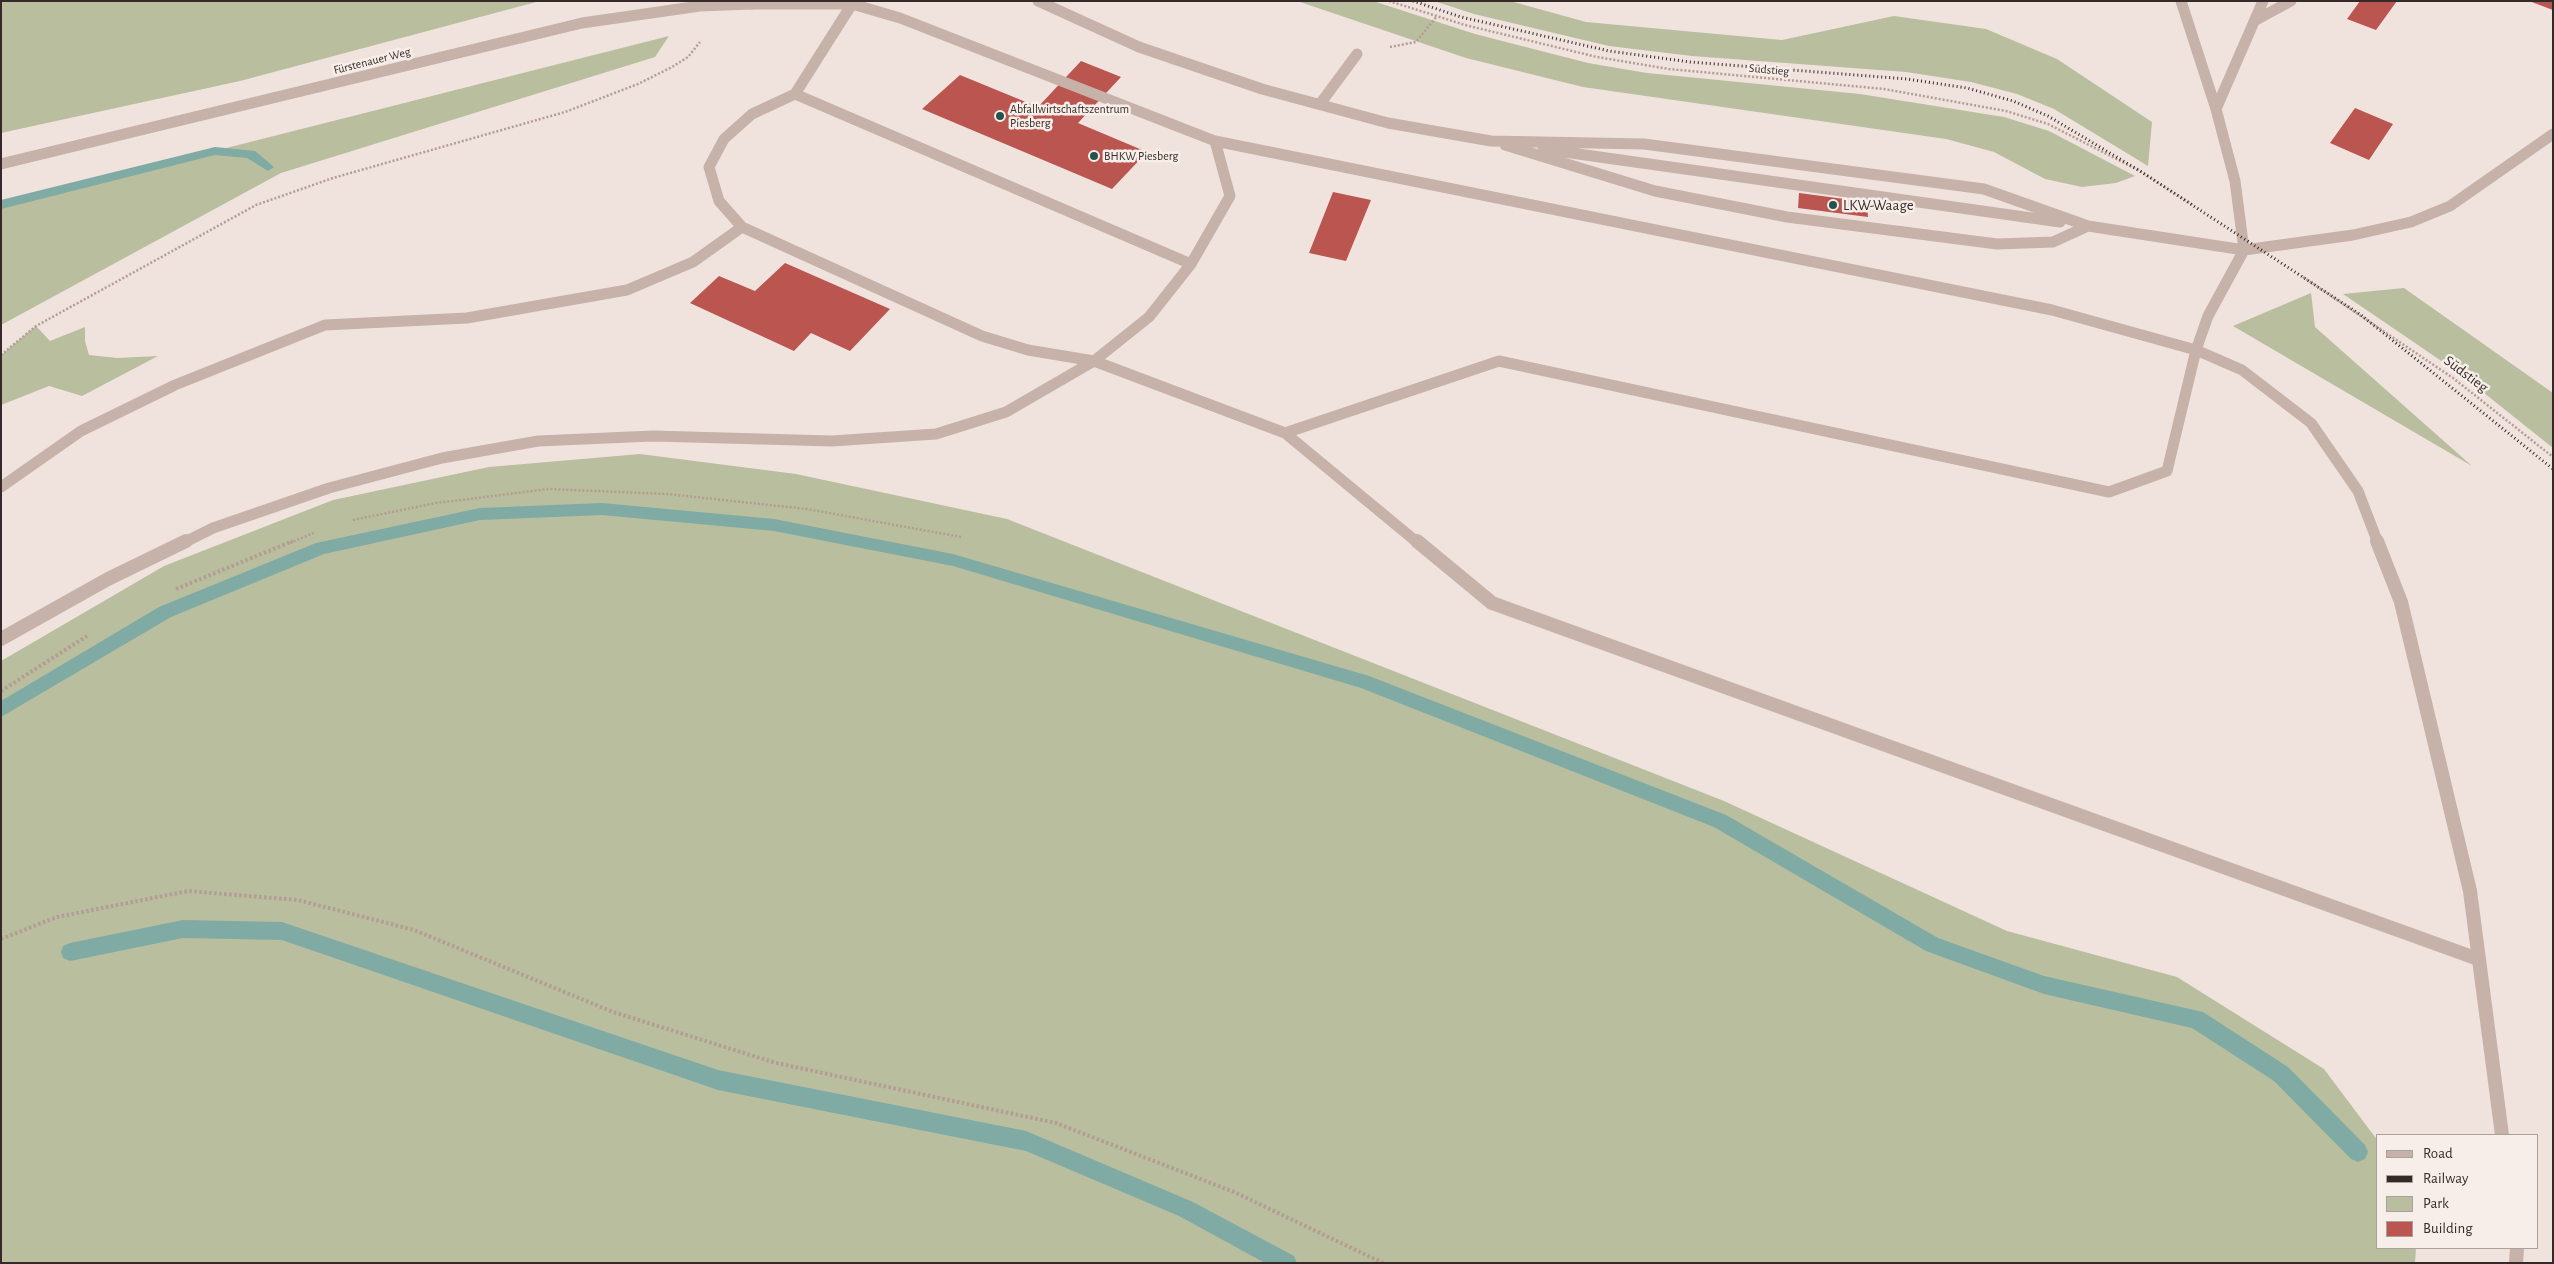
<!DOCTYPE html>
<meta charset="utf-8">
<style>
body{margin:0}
#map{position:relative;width:2554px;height:1264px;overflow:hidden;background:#f0e3dd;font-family:"Alegreya Sans",sans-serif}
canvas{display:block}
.frame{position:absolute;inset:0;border:2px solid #352a29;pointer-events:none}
.legend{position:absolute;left:2376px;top:1134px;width:162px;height:115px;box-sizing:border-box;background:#f8eee9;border:1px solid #aaa09c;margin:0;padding:6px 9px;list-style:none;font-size:15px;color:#352a29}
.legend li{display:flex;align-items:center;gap:10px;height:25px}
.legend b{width:25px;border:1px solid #aaa09c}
</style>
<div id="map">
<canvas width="2554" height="1264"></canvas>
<div class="frame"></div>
<ul class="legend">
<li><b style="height:6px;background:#c7b2aa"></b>Road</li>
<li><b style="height:6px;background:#352a29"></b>Railway</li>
<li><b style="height:14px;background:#b9be9e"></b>Park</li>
<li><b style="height:14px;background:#bb5550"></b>Building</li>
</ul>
</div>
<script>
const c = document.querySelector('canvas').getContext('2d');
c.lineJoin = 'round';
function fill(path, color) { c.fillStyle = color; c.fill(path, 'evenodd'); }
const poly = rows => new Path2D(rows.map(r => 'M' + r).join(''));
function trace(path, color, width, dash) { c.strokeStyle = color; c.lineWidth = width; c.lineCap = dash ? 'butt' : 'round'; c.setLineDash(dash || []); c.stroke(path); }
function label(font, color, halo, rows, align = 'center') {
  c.font = font + ' "Alegreya Sans",sans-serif'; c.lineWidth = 5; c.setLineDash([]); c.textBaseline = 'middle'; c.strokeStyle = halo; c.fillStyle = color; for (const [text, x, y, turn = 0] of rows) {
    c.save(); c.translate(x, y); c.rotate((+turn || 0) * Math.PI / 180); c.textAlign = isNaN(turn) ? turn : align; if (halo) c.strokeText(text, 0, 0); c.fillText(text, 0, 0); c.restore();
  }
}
fill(poly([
 [1,1,540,1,240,81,1,133],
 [1297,1,1373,1,1475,34,1588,63,1647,73,1860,94,2004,117,2049,131,2135,176,2116,183,2082,187,2045,179,1994,152,1946,139,1583,87,1466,58],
 [1434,1,1510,1,1586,22,1782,40,1894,16,1986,29,2057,59,2152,122,2148,166,2054,109,2017,94,1971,82,1906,72,1692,56,1609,46,1474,14],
 [669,36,655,57,281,173,1,325,1,205],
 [2404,288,2553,393,2553,448,2459,373,2343,294],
 [2311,293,2315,327,2472,466,2233,326],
 [36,326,50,341,85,327,85,341,89,355,117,358,158,356,82,396,49,386,1,405,1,355],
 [640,454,796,474,1007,519,1724,801,2007,931,2177,977,2324,1069,2378,1141,2378,1248,2416,1248,2415,1263,1,1263,1,661,164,566,333,500,489,467]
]), '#b9be9e');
fill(poly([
 [215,147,255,151,274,167,268,171,247,158,215,155,1,209,1,200,215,147],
 [602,503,774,519,953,554,1369,676,1726,815,1938,938,2044,976,2203,1012,2288,1067,2365,1145,2368,1152,2365,1159,2358,1162,2351,1159,2274,1081,2192,1028,2044,994,1926,951,1714,827,1361,688,953,566,774,531,602,515,480,520,324,554,171,617,1,717,1,701,159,607,316,543,480,508,602,503],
 [183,920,282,922,718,1070,1026,1131,1193,1202,1294,1256,1297,1263,1265,1263,1179,1216,1026,1151,718,1090,282,940,183,938,70,961,63,958,61,952,63,946,70,943,183,920]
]), '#7faba4');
fill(poly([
 [2360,1,2397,1,2376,30,2347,19],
 [2529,1,2553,1,2553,10],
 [1081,61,1121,77,1078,123,1147,152,1112,189,922,109,960,75,1038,107],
 [2355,108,2393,124,2369,160,2330,143],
 [1333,192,1371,200,1346,261,1309,253],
 [1799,193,1867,202,1868,217,1798,208],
 [785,263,890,309,850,351,811,333,794,351,690,303,719,276,755,291]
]), '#bb5550');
trace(poly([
 [1389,1,1465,25,1597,57,1669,69,1884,89,2006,111,2048,124,2140,171,2193,205],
 [1390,47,1416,42,1437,16],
 [2303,277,2453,378,2553,457],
 [1,355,36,326,256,205,333,178,565,112,638,84,672,67,688,57,700,42],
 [353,520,436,503,549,489,667,494,807,509,961,537],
 [290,543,316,532]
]), '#b39c94', 2.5, [2, 2]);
trace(poly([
 [176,589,293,541],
 [1,691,87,636],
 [1,939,57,917,188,891,298,900,414,930,613,1012,776,1063,1056,1123,1234,1192,1383,1263]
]), '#b39c94', 4, [2.5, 2.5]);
trace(poly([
 [2181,1,2216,109,2235,181,2244,250,2353,235,2411,222,2450,206,2553,134],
 [752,4,852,4,900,18,1215,141,2052,310,2196,350,2242,370,2311,423,2358,491,2378,543],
 [852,4,795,94,752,114,724,139,709,167,719,201,742,227,982,336,1028,350,1094,361,1285,433,1499,361,2109,492,2167,471,2196,350,2208,316,2244,250,2088,226,1984,189,1644,144,1491,141,1388,123,1262,89,1139,47,1038,1],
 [2256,20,2291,1],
 [795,94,1191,264],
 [1320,104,1357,54],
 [2216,109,2263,1],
 [1505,145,1655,191,1787,217,1997,244,2053,242,2088,226],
 [1543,149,2060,222],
 [1285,433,1418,543],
 [1,487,81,431,175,385,325,325,467,318,627,290,693,262,742,227],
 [183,543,213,528,329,488,442,458,538,441,653,436,832,441,936,434,1006,412,1094,361,1149,317,1191,264,1230,196,1215,141]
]), '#c7b2aa', 11);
trace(poly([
 [1417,541,1492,603,2478,959],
 [2377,541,2401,602,2470,891,2502,1135],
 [1,639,108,579,186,541],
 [2516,1263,2517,1248]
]), '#c7b2aa', 14);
trace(poly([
 [1,164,582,23,700,6,752,4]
]), '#c7b2aa', 11);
trace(poly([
 [1413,1,1461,17,1609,51,1690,62,1907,79,1967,88,2013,101,2048,116,2140,171,2361,315,2553,469]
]), '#352a29', 3, [1, 3]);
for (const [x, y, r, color] of [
 [1000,116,5,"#22534d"],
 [1094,156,5,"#22534d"],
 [1833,205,5,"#22534d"]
]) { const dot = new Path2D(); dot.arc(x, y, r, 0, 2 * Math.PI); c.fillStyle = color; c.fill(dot); trace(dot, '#f8eee9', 2); }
label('12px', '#352a29', '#f8eee9', [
 ["Fürstenauer Weg",372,61,-14],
 ["Südstieg",1769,70,5]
]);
label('12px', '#352a29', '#f8eee9', [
 ["Abfallwirtschaftszentrum",1010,109],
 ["Piesberg",1010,123],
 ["BHKW Piesberg",1104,156]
], 'left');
label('15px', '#352a29', '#f8eee9', [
 ["LKW-Waage",1843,205]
], 'left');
label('15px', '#352a29', '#f8eee9', [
 ["Südstieg",2466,374,37]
]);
</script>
